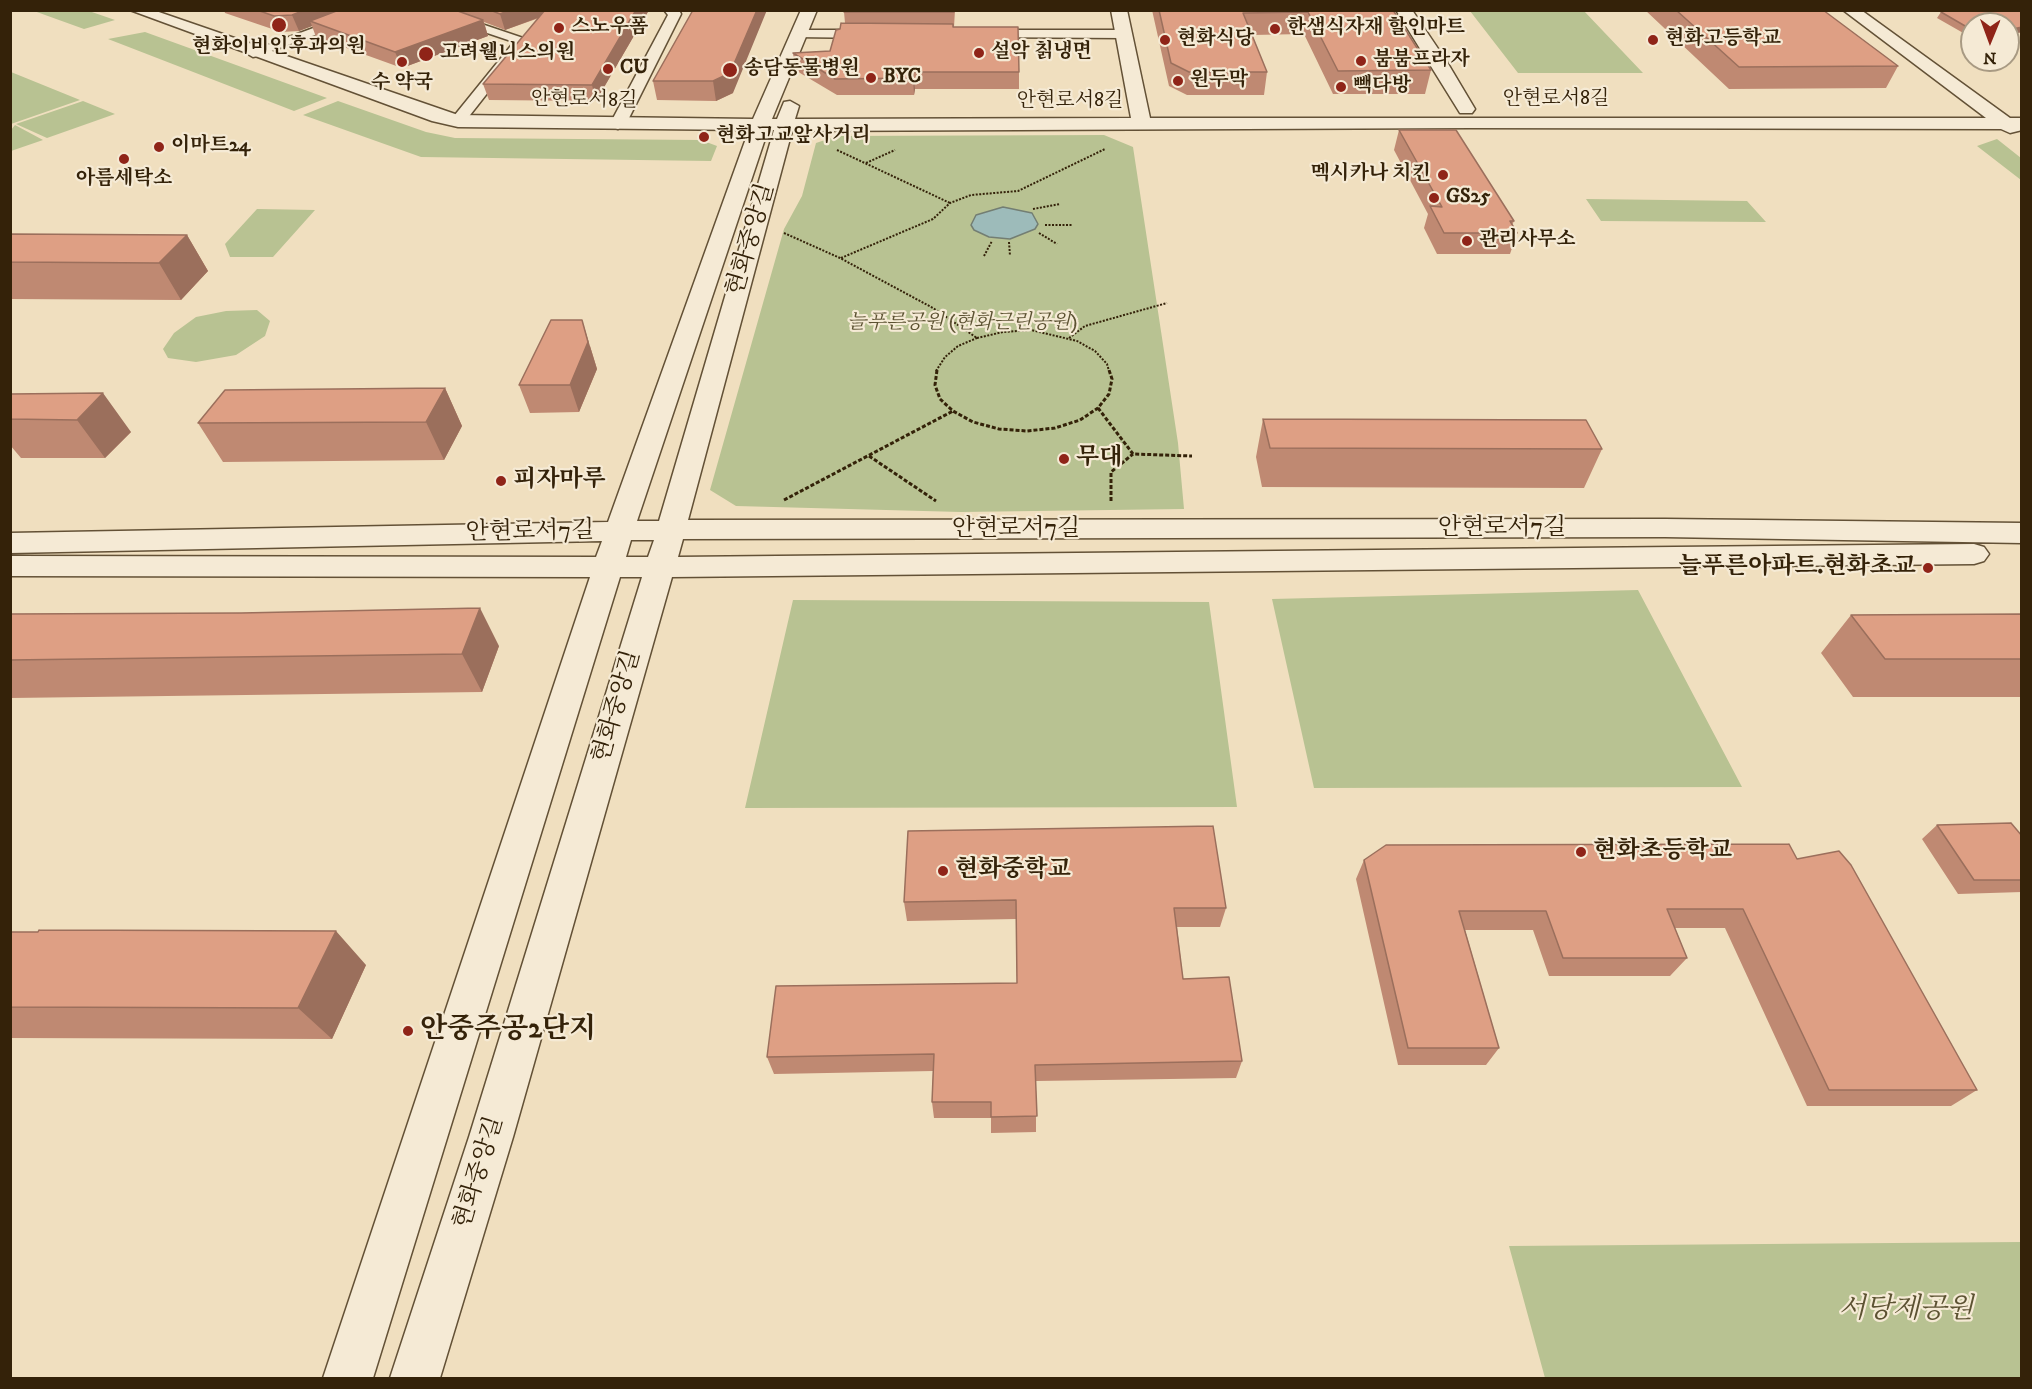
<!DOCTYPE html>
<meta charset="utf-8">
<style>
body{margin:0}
#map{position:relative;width:2032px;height:1389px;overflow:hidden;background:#f0dfbf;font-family:"IM FELL DW Pica",serif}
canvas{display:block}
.frame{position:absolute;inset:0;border:12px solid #342209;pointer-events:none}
.north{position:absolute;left:1960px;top:12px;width:60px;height:60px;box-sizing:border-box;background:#f5ead5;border:2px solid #a89a83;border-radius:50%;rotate:181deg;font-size:16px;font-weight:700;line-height:24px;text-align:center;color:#342209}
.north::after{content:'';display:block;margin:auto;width:21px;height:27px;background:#8f2418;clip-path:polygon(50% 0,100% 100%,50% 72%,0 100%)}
</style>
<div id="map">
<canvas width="2032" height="1389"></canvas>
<div class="frame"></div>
<div class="north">N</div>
</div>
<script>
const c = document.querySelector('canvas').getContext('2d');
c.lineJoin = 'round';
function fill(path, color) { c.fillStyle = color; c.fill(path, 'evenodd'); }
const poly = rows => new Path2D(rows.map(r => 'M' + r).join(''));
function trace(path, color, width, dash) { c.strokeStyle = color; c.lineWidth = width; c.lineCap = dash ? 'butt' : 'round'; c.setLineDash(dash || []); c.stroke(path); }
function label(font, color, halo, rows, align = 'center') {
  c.font = font + ' "IM FELL DW Pica","Noto Serif KR",serif'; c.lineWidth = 4.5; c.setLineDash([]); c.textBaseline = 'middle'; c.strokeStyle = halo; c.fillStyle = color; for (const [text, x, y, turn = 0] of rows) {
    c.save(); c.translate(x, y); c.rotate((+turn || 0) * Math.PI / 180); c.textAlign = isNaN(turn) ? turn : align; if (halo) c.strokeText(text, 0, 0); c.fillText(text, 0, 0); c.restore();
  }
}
fill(poly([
 [34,11,89,11,115,20,84,29],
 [1470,11,1584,11,1643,73,1518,73],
 [145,32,327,98,294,111,108,39],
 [11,72,80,100,11,124],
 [83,101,115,114,47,138,16,124],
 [338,101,426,132,455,138,701,140,717,146,711,161,421,157,303,115],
 [15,125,43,140,11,151,11,130],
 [1104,135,1133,147,1178,443,1184,509,961,512,736,506,710,490,784,229,802,196,816,143,837,136],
 [1997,139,2021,158,2021,180,1977,146],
 [1586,199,1747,201,1766,222,1601,221],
 [257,209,315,210,273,257,230,257,225,244],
 [257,310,270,321,265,336,236,355,196,362,168,358,163,349,174,333,196,317,226,311],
 [1638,590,1742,787,1314,788,1272,599],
 [793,600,1209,602,1237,807,745,808],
 [2021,1242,2021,1378,1545,1378,1509,1246]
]), '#b8c292');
const water = poly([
 [1003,207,1032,213,1038,224,1035,229,1010,239,989,237,974,230,971,225,976,215,1003,207]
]);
fill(water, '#9dbbba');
trace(water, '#737e73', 1.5);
const minor = poly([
 [362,10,382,10,258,56,253,57,246,53,362,10],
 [419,10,440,10,529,40,463,124,458,126,450,121,514,42,419,10],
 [664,10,679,10,681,14,626,124,618,129,613,127,610,124,668,15,664,10],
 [800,30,873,30,880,34,873,38,795,37,793,34,800,30],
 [980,30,1123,30,1130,34,1123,38,975,37,973,34,980,30]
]);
const tertiary = poly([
 [130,10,153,10,458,115,753,119,801,10,817,10,772,119,777,119,784,102,790,101,799,106,795,119,1131,118,1111,10,1127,10,1150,118,1986,118,1843,10,1861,10,2010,118,2022,118,2022,130,2010,133,2001,129,1471,128,792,131,688,520,1665,519,2022,523,2022,543,1665,537,683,539,678,557,1974,544,1984,547,1989,554,1984,561,1974,564,672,577,513,1137,440,1378,390,1378,469,1137,642,577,620,577,373,1378,323,1378,590,577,10,576,10,556,596,557,602,541,10,553,10,533,608,522,749,130,458,127,432,121,130,10],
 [768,130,774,130,659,521,637,521,768,130],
 [631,540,654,540,648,557,626,557,631,540],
 [1396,10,1412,10,1447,62,1475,109,1472,113,1460,113,1396,10]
]);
trace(minor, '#635136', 3);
trace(tertiary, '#635136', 3);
trace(poly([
 [837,150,950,203],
 [866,163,895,150],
 [1033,209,1060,204],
 [1045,225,1072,225],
 [784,233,840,258,933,308,977,338],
 [1039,233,1057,244],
 [1009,242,1010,256],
 [984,256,992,241],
 [841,258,933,219,950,203,971,195,1018,191,1105,149],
 [977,338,1003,332,1031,330,1077,341,1095,351,1107,364,1109,371],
 [1069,338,1085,326,1167,303],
 [936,371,945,357,958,346,977,338]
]), '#342209', 2, [2, 1.5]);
trace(poly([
 [937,370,935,385,940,399,953,411,973,422,999,429,1027,431,1055,428,1080,420,1098,408,1109,394,1112,379,1109,370],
 [1098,408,1133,454,1192,456],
 [869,456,936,501],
 [784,500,953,411],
 [1111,501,1111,472,1133,454]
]), '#342209', 3, [4, 2]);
fill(minor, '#f5ead5');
fill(tertiary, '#f5ead5');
fill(poly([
 [224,10,649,10,596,101,489,100,483,84,539,18,505,30,484,22,488,36,402,68,316,37,312,26,299,31,281,32,225,13],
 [693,10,733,93,716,101,657,100,653,81],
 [955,10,954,27,1019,72,1019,89,915,89,914,95,837,95,795,70,793,53,830,51,840,29,845,23,844,12],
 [1152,10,1393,10,1431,70,1425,94,1333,94,1304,34,1252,35,1267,72,1264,95,1187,95,1169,86],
 [1645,10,1823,10,1898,66,1886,88,1729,89],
 [2022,10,2022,32,2008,35,1972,24,1972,38,1937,18,1941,12],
 [1399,130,1514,221,1512,225,1517,233,1510,254,1437,254,1424,228,1428,214,1394,150],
 [10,234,187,235,208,271,181,300,10,299],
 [590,346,597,369,579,412,530,413,519,385],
 [445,388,462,426,444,460,223,462,198,423],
 [10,394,131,432,105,458,21,458,10,445],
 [1263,419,1602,449,1584,488,1262,487,1256,457],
 [10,614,499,646,482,692,10,698],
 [2022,614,2022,697,1853,697,1821,653,1851,615],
 [1937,825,2022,836,2022,892,1958,894,1922,839],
 [908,831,1226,908,1220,927,1177,927,1183,979,1242,1061,1236,1078,1036,1081,1036,1132,991,1133,991,1118,934,1118,932,1102,933,1071,774,1074,767,1057,1017,983,1016,919,907,921,904,902],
 [1797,859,1977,1090,1951,1106,1807,1106,1725,928,1675,928,1687,958,1670,976,1549,976,1533,930,1465,930,1499,1048,1486,1065,1398,1065,1356,879,1364,860],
 [10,932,366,965,332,1039,10,1038]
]), '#bf8972');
fill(poly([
 [305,10,354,10,310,21,312,26,299,31,292,15],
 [510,10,559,10,505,30,500,14],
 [636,10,649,10,596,101,592,85],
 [757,10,767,10,733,93,716,101,713,81],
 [483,20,488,36,402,68,395,52],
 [2022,27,2022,32,2008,35,2008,30],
 [913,72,915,89,914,95,913,78],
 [187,235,208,271,181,300,159,263],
 [582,320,597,369,579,412,570,385],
 [445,388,462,426,444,460,426,422],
 [103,393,131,432,105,458,77,420],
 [480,608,499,646,482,692,462,654],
 [336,931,366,965,332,1039,298,1008]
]), '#9b6f5c');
const building = poly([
 [257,10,305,10,292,15,274,16,257,10],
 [339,10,455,10,483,20,395,52,310,21,339,10],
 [490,10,510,10,500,14,490,10],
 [545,10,636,10,592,85,483,84,545,10],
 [693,10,757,10,730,73,713,81,653,81,693,10],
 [844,10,954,10,954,12,844,12,844,10],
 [1159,10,1393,10,1431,70,1338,71,1308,12,1243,13,1267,72,1189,72,1171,63,1159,10],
 [1676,10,1823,10,1898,66,1739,67,1676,10],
 [1947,10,2022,10,2022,27,2008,30,2008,24,1972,24,1972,30,1941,12,1947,10],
 [841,23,953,24,953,27,1018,27,1019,72,913,72,913,78,835,79,793,53,830,51,836,30,840,29,841,23],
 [1399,130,1456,130,1514,221,1510,221,1517,233,1444,233,1430,206,1442,207,1399,130],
 [10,234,187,235,159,263,10,262,10,234],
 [551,320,582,320,588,342,570,385,519,385,551,320],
 [445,388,426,422,198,423,225,390,445,388],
 [103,393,77,420,10,419,10,394,103,393],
 [1263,419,1586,420,1602,449,1270,448,1263,419],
 [480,608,462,654,10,660,10,614,241,613,480,608],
 [2022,614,2022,659,1885,659,1851,615,2022,614],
 [2011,823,2022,836,2022,880,1974,880,1937,825,2011,823],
 [1213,826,1226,908,1174,908,1183,979,1229,977,1242,1061,1035,1065,1037,1116,991,1117,991,1102,932,1102,934,1054,767,1057,776,986,1017,983,1016,900,904,902,908,831,1213,826],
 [1789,844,1797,859,1839,851,1851,865,1977,1090,1829,1090,1743,909,1667,909,1687,958,1563,958,1546,911,1459,911,1499,1048,1408,1048,1364,860,1386,845,1789,844],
 [39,930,336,931,298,1008,10,1007,10,932,38,932,39,930]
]);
fill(building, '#de9f84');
trace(building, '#9b6f5c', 1.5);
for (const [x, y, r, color] of [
 [279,25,8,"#8f2418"],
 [559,28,6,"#8f2418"],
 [1275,29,6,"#8f2418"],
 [1165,40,6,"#8f2418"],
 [1653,40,6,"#8f2418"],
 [979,53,6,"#8f2418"],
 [426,54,8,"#8f2418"],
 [1361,61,6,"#8f2418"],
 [402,62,6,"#8f2418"],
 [608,69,6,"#8f2418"],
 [730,70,8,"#8f2418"],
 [871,78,6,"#8f2418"],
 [1178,81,6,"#8f2418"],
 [1341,87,6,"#8f2418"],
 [704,137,6,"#8f2418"],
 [159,147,6,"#8f2418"],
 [124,159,6,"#8f2418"],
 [1443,175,6,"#8f2418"],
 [1434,198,6,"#8f2418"],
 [1467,241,6,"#8f2418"],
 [1064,459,6,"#8f2418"],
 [501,481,6,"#8f2418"],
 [1928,568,6,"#8f2418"],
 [1581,852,6,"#8f2418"],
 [943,871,6,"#8f2418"],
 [408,1031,6,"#8f2418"]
]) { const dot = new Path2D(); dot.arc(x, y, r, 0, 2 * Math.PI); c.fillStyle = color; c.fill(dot); trace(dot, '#f5ead5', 2); }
label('bold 20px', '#342209', '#f5ead5', [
 ["스노우폼",571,28],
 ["한샘식자재 할인마트",1287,29],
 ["현화식당",1177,40],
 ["현화고등학교",1665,40],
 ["현화이비인후과의원",279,48,"center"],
 ["설악 칡냉면",991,53],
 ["고려웰니스의원",440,54],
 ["붐붐프라자",1373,61],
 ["CU",620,69],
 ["송담동물병원",744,70],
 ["BYC",883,78],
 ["원두막",1190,81],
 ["수 약국",402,84,"center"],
 ["빽다방",1353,87],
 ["현화고교앞사거리",716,137],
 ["이마트24",171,147],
 ["멕시카나 치킨",1431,175,"right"],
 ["아름세탁소",124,180,"center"],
 ["GS25",1446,198],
 ["관리사무소",1479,241]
], 'left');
label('20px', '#342209', '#f5ead5', [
 ["안현로서8길",1556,100],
 ["안현로서8길",584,101,1],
 ["안현로서8길",1070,102]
]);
label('italic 20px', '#5c5232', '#f5ead5', [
 ["늘푸른공원 (현화근린공원)",962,324]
]);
label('24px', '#342209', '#f5ead5', [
 ["현화중앙길",752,240,-74],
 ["안현로서7길",1502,529],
 ["안현로서7길",1016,530],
 ["안현로서7길",530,533,-1],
 ["현화중앙길",618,707,-74],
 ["현화중앙길",480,1173,-73]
]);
label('bold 24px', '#342209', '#f5ead5', [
 ["무대",1076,459],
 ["피자마루",513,481],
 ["늘푸른아파트.현화초교",1916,568,"right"],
 ["현화초등학교",1593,852],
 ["현화중학교",955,871]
], 'left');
label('bold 28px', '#342209', '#f5ead5', [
 ["안중주공2단지",420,1031]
], 'left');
label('italic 28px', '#5c5232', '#f5ead5', [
 ["서당제공원",1906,1311]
]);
</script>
